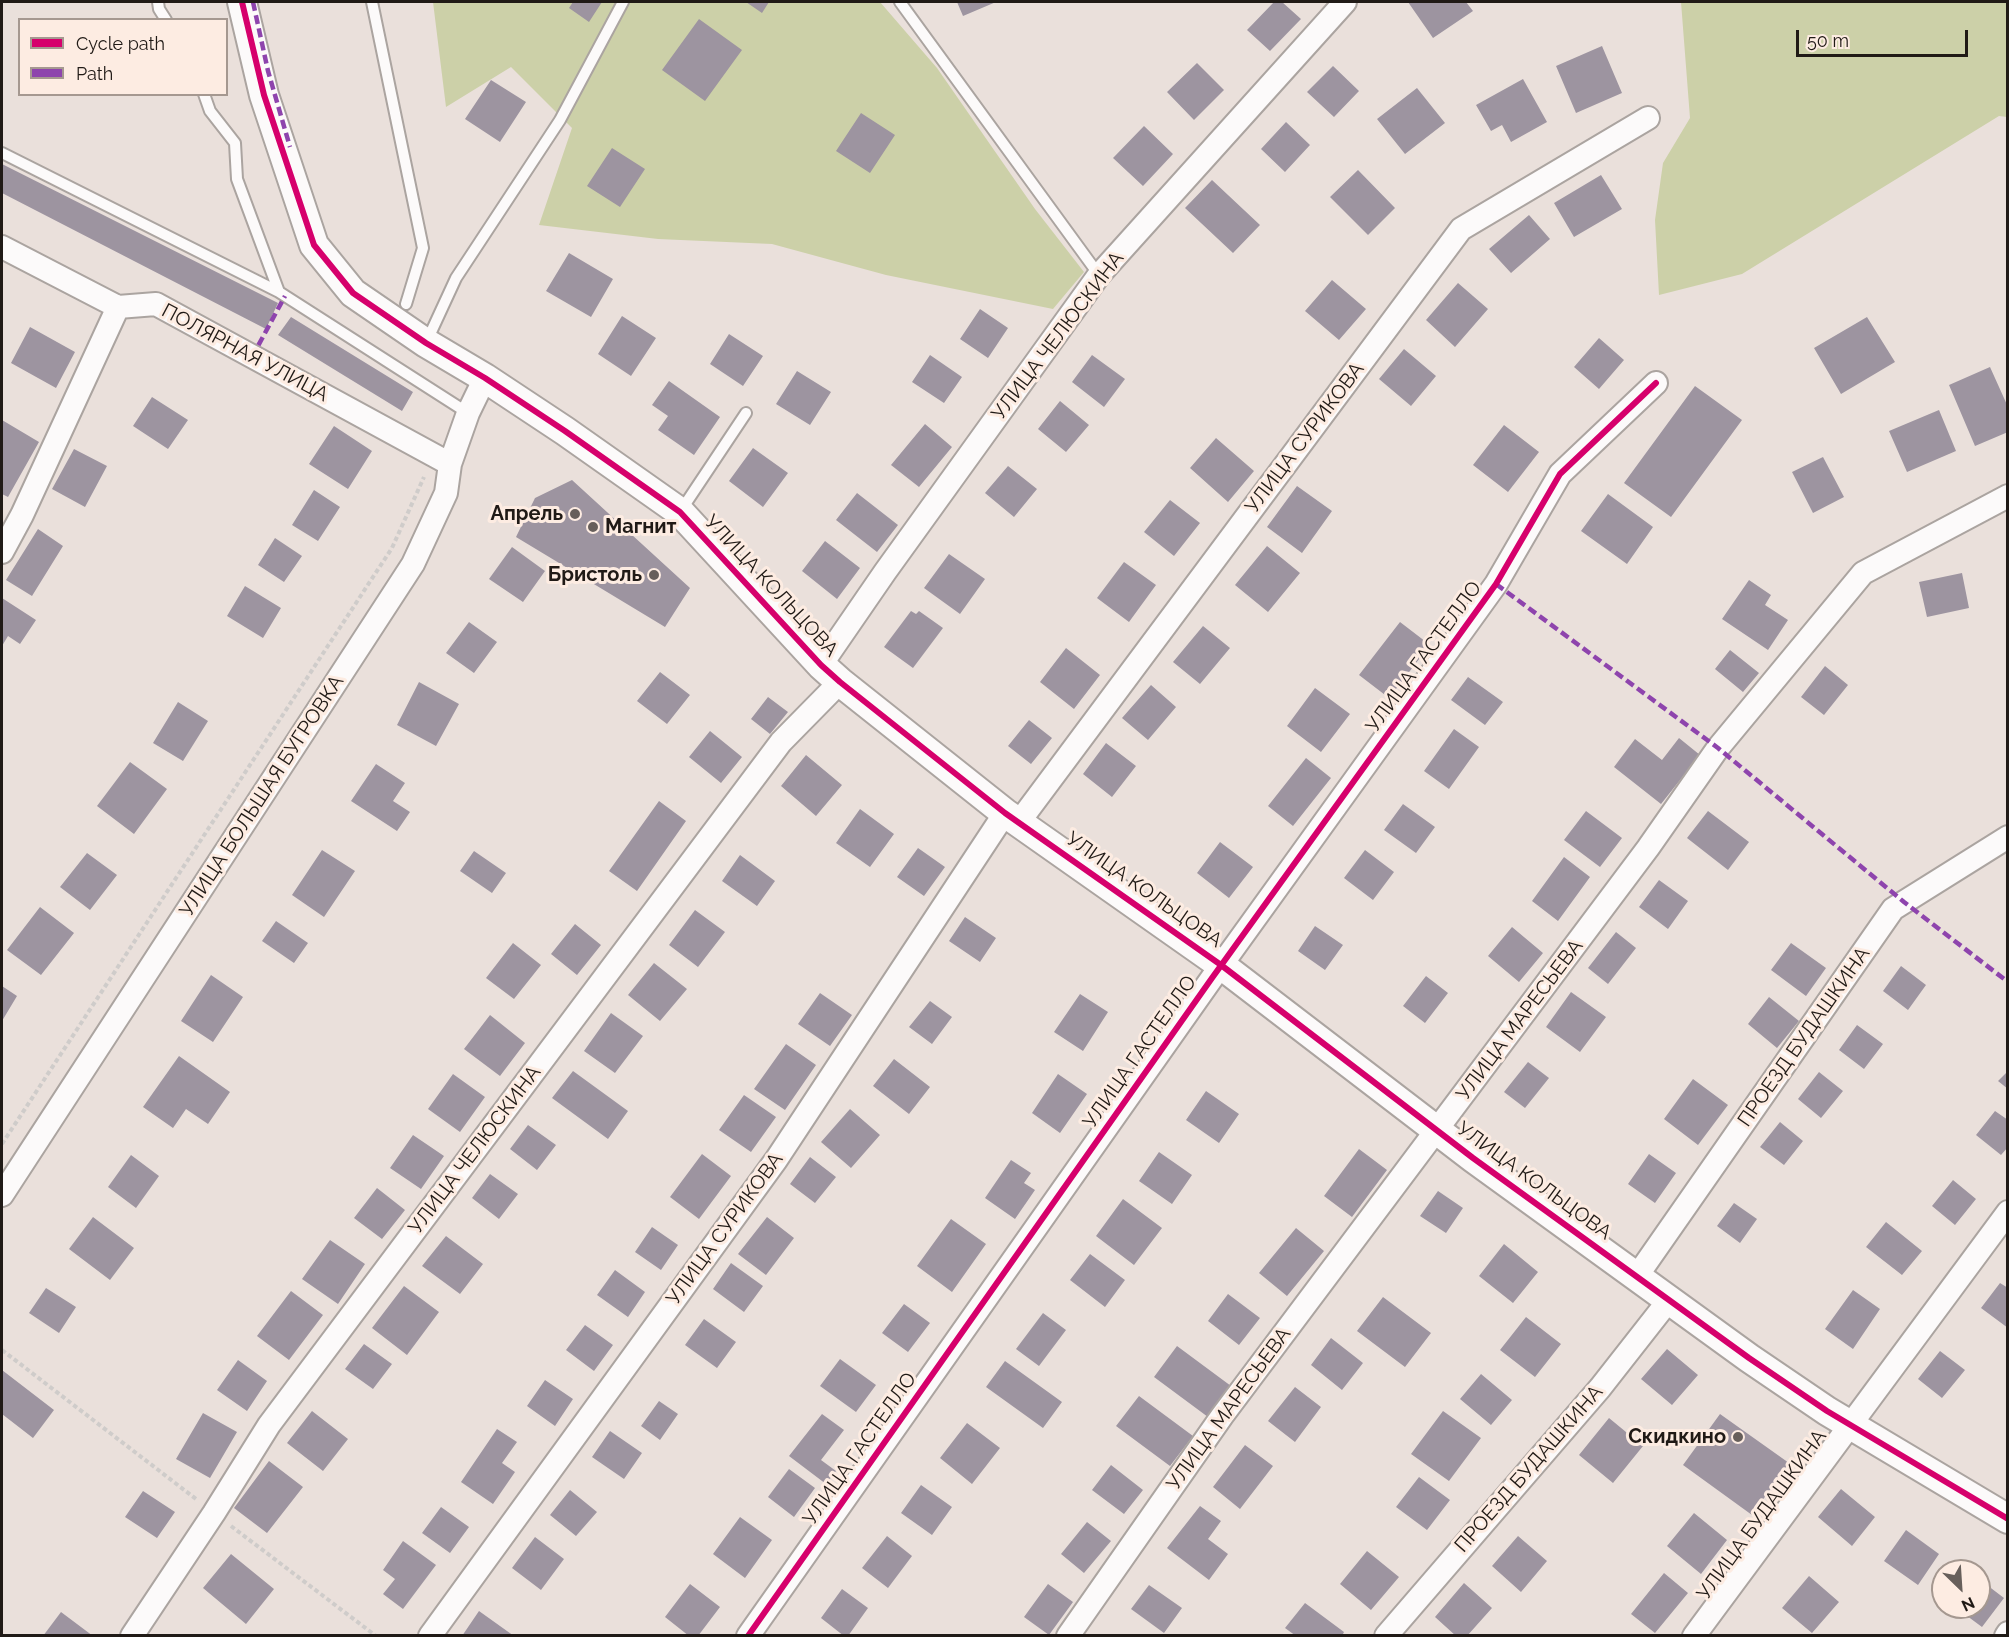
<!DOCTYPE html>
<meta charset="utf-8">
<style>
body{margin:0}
#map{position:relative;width:2009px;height:1637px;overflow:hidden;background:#eae0db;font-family:Raleway,sans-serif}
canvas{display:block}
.frame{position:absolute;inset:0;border:3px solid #201a16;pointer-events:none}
.legend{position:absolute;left:18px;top:18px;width:210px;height:78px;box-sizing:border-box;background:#fdece2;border:2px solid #a59890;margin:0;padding:8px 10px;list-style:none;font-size:18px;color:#201a16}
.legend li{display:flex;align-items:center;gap:12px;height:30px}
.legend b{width:30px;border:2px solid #a59890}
.north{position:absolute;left:1931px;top:1559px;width:60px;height:60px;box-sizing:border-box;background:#fdece2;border:2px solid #a59890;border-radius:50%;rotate:155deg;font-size:16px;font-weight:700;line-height:24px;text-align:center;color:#201a16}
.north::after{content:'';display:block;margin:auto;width:21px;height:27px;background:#675f5b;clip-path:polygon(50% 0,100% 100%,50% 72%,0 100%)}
.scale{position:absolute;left:1796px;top:30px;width:172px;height:27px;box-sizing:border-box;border:3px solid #201a16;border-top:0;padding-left:8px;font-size:18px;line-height:21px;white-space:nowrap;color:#201a16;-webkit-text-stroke:4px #fdece2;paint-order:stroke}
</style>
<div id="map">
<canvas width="2009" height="1637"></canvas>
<div class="frame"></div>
<ul class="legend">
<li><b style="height:8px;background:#d6006c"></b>Cycle path</li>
<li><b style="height:8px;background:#8e44ad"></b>Path</li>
</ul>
<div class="north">N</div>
<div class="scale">50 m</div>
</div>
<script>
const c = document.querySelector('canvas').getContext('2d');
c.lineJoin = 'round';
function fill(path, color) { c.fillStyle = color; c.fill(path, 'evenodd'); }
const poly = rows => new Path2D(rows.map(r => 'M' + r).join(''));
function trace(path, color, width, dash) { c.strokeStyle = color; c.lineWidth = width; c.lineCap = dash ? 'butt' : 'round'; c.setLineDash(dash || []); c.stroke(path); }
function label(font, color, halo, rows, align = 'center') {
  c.font = font + ' Raleway,sans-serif'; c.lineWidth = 6; c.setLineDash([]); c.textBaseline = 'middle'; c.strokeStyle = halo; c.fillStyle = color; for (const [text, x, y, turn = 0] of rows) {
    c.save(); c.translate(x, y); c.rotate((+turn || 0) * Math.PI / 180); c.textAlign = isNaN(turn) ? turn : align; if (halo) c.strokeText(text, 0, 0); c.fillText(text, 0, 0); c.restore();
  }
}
fill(poly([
 [433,2,880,2,937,68,1035,209,1084,272,1053,309,886,275,772,244,658,239,539,225,572,128,511,67,446,107],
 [1681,2,2007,2,2007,117,1999,116,1742,274,1659,295,1655,220,1663,163,1690,118]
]), '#ccd0a8');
fill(poly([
 [573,2,602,2,589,22,569,8],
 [746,2,769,2,762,13],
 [957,2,996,2,963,16],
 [1274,2,1282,2,1301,19,1270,51,1247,30],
 [1408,2,1466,2,1473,11,1433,38],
 [699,19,742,50,705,101,662,70],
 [1602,46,1622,93,1576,113,1556,66],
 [1197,63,1224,90,1194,120,1167,92],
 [1333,66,1359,91,1334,117,1307,92],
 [1523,79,1547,122,1511,142,1502,125,1491,131,1476,105],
 [491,80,526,102,500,142,465,119],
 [1417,88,1445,123,1405,154,1377,119],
 [861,113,895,135,870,173,836,151],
 [1286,122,1310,145,1285,172,1261,149],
 [1144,126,1173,154,1143,186,1113,158],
 [612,148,645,169,620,207,587,186],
 [2,164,278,303,266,329,2,193],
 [1358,170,1395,208,1368,235,1330,197],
 [1601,175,1622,209,1574,237,1554,203],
 [1212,180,1260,225,1233,253,1185,208],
 [1529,215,1550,239,1511,273,1489,249],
 [569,253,613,279,591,317,546,291],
 [1332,280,1366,309,1339,340,1305,311],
 [1458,283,1488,309,1455,347,1426,320],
 [980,309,1008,328,988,358,960,339],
 [622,316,656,338,631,376,598,354],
 [291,317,413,392,402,411,278,335],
 [1867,317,1895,362,1841,394,1814,348],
 [30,327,75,352,56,388,11,363],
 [729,334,763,356,743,386,710,364],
 [1599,338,1624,360,1599,389,1574,367],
 [1404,349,1436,376,1411,406,1379,379],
 [930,355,962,377,944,403,912,382],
 [1092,355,1125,379,1104,407,1072,382],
 [1990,367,2008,407,2008,432,1975,446,1949,385],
 [797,371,831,392,810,425,776,404],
 [669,381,720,417,694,455,658,430,668,416,652,405],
 [1695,386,1742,420,1671,517,1624,483],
 [152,397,188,420,168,449,133,426],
 [1060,401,1089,425,1066,452,1038,429],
 [1939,410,1956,451,1907,472,1889,431],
 [2,420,39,442,8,497,2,494],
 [925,424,952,447,919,487,891,465],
 [1504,425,1539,452,1508,492,1473,465],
 [334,426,372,451,348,489,309,464],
 [1216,438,1254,471,1228,502,1190,468],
 [753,448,788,473,763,507,729,481],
 [74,449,107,466,85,507,52,489],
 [1823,457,1844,497,1813,513,1792,472],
 [1008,466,1037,489,1014,517,985,493],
 [572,480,690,588,665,627,516,537,535,498],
 [1297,486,1332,511,1302,553,1267,527],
 [314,490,340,507,318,541,292,525],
 [857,493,898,525,877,552,836,520],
 [1608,494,1653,527,1627,564,1581,531],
 [1170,500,1200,523,1174,556,1144,532],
 [38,529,63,546,32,596,6,580],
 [275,538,302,556,284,582,258,565],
 [825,541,860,568,837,599,802,571],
 [1267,546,1300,573,1268,612,1235,585],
 [512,547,545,571,523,602,489,579],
 [949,554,985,579,960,614,924,588],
 [1124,562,1156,585,1129,622,1097,598],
 [1962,573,1969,608,1927,617,1919,582],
 [1749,580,1771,595,1765,605,1788,620,1768,650,1722,619],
 [245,586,281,608,263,638,227,616],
 [2,598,36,620,20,644,8,636,2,646],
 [911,611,916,614,919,611,943,628,913,668,884,647],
 [469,622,497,642,474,673,446,653],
 [1400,622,1430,645,1389,698,1359,675],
 [1203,626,1230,648,1200,684,1173,662],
 [1066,648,1100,675,1074,709,1040,682],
 [1730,650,1759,673,1743,692,1715,669],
 [1825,666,1848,685,1824,715,1801,697],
 [660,672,690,695,667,724,637,701],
 [1468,677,1503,702,1485,725,1451,700],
 [419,682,459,704,436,746,397,725],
 [1151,685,1176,707,1148,740,1122,718],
 [1315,688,1350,714,1321,752,1287,726],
 [768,697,788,712,770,734,751,719],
 [178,702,208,721,183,761,153,743],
 [1029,720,1052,738,1031,764,1008,746],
 [1454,729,1479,747,1449,789,1424,771],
 [710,731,742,757,721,783,689,757],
 [1679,738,1700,755,1661,804,1614,767,1635,739,1662,760],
 [1106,743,1136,766,1112,797,1083,774],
 [806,755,842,785,816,816,781,786],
 [1306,758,1331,778,1293,826,1268,806],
 [130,762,167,789,134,834,97,806],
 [376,764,405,783,393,801,410,812,397,831,351,801],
 [659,801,686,821,637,891,609,871],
 [1403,804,1435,827,1416,853,1384,830],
 [860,809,894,834,870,867,836,843],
 [1586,811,1622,838,1600,867,1564,840],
 [1708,811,1749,842,1728,870,1687,838],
 [1220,842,1253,867,1229,898,1197,873],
 [918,848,945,867,924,896,897,877],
 [322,850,355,871,324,917,292,895],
 [1365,850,1394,872,1373,900,1344,878],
 [474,851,506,873,492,893,460,871],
 [87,853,117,875,90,910,60,887],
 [740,855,775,881,757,906,722,881],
 [1564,857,1590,877,1558,921,1532,901],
 [1659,880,1688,901,1668,929,1639,907],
 [40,907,74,933,41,975,7,950],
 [695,910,725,932,698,967,669,945],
 [965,917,996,938,980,962,949,941],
 [276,921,308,943,294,963,262,941],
 [575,924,601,945,577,975,551,954],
 [1315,926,1343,945,1325,970,1298,951],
 [1512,927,1543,953,1519,982,1488,956],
 [1616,932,1636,948,1608,984,1588,968],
 [513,943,541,965,514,999,486,978],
 [1791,943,1826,968,1806,996,1771,970],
 [654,963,687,989,660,1021,628,995],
 [1901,966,1926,985,1908,1010,1883,991],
 [211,975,243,997,213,1042,181,1021],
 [1426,976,1448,993,1425,1023,1403,1006],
 [2,986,17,996,2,1021],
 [1571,992,1606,1017,1580,1052,1546,1027],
 [820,993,852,1015,830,1046,798,1024],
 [1080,994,1108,1012,1083,1051,1054,1032],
 [1769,997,1799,1021,1777,1048,1748,1024],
 [930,1001,952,1017,932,1044,909,1027],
 [611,1013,643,1036,615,1073,584,1051],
 [490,1015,525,1043,500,1076,464,1049],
 [1857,1025,1883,1044,1864,1069,1839,1050],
 [786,1044,816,1065,785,1110,754,1089],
 [179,1056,230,1092,208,1124,186,1109,173,1128,143,1107],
 [894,1059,930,1087,909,1114,873,1086],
 [1528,1062,1549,1078,1525,1108,1504,1092],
 [573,1071,628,1111,608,1139,552,1098],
 [2008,1071,2008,1089,1998,1081],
 [1819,1072,1843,1091,1821,1118,1798,1099],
 [453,1074,485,1097,460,1132,428,1109],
 [1058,1074,1087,1094,1060,1133,1032,1113],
 [1693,1079,1728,1105,1698,1145,1664,1119],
 [1206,1091,1239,1114,1219,1143,1186,1120],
 [744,1095,776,1117,751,1152,719,1130],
 [850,1109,880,1135,851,1168,821,1142],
 [1995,1111,2008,1120,2008,1147,2001,1155,1976,1135],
 [1780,1122,1803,1141,1784,1165,1760,1147],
 [528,1125,556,1145,537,1170,510,1149],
 [413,1135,444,1156,421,1189,390,1168],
 [1359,1149,1387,1170,1352,1217,1324,1196],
 [1159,1152,1192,1175,1172,1204,1139,1181],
 [702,1154,731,1176,699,1219,670,1197],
 [1649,1154,1676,1173,1655,1203,1628,1184],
 [131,1155,159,1176,136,1208,108,1187],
 [810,1157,836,1177,815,1203,790,1184],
 [1011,1160,1031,1173,1024,1183,1035,1190,1015,1219,985,1198],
 [490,1174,518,1194,499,1219,472,1198],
 [1953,1180,1976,1199,1955,1225,1932,1206],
 [377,1188,405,1210,382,1239,354,1218],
 [1438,1191,1463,1208,1446,1233,1420,1216],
 [1123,1199,1162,1228,1134,1265,1096,1236],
 [1734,1203,1757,1219,1740,1243,1717,1226],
 [93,1217,134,1248,110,1280,69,1249],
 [767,1217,794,1238,766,1275,738,1254],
 [951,1219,986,1244,952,1292,917,1266],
 [1886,1222,1922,1251,1902,1275,1866,1247],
 [652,1227,678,1245,661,1270,635,1252],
 [1296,1228,1324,1251,1287,1296,1259,1273],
 [446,1236,483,1264,460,1294,422,1266],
 [330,1240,365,1264,338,1304,302,1279],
 [1504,1244,1538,1272,1513,1303,1479,1276],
 [1090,1254,1125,1280,1105,1307,1070,1280],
 [731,1263,763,1286,744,1312,713,1289],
 [615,1270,645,1292,628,1317,597,1295],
 [2000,1283,2008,1288,2008,1328,1981,1308],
 [404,1286,439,1312,407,1355,372,1328],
 [46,1288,76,1307,59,1333,29,1313],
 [1853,1290,1880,1309,1853,1349,1825,1329],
 [291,1291,323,1315,289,1360,257,1336],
 [1228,1294,1260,1318,1239,1345,1208,1321],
 [1383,1297,1431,1333,1405,1367,1357,1331],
 [904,1304,930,1323,908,1352,882,1333],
 [1043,1313,1066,1330,1039,1366,1016,1349],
 [1526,1317,1561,1344,1535,1377,1500,1350],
 [704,1319,736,1342,717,1368,685,1345],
 [585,1325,613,1345,594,1371,566,1350],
 [1331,1338,1363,1363,1342,1390,1311,1365],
 [364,1344,392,1364,373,1389,345,1369],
 [1177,1346,1231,1386,1208,1417,1154,1377],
 [1667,1349,1698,1375,1672,1405,1641,1379],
 [1940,1351,1965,1370,1942,1398,1918,1379],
 [840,1359,876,1385,856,1412,820,1386],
 [238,1360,267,1381,247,1411,217,1390],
 [1005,1361,1062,1402,1043,1428,986,1387],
 [2,1370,54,1410,33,1438,2,1414],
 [1481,1374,1512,1400,1491,1425,1460,1399],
 [545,1380,573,1399,555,1426,527,1406],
 [1295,1387,1321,1407,1295,1442,1268,1421],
 [1139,1396,1193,1436,1170,1466,1116,1426],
 [659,1401,678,1414,660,1440,641,1426],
 [312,1411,348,1439,323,1471,287,1443],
 [1443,1411,1481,1438,1449,1481,1411,1454],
 [203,1413,237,1432,210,1478,176,1459],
 [822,1414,844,1430,821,1460,836,1471,826,1484,789,1456],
 [1720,1414,1789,1463,1752,1515,1683,1465],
 [1609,1418,1643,1446,1613,1483,1579,1455],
 [967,1423,1000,1448,972,1484,940,1458],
 [497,1429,517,1442,502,1463,515,1472,493,1504,461,1482],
 [610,1431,642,1453,624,1479,592,1457],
 [1245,1445,1273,1466,1240,1509,1213,1487],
 [269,1461,303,1487,267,1533,234,1508],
 [1111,1465,1143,1490,1124,1514,1092,1490],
 [789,1469,815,1488,794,1517,768,1497],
 [1419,1477,1450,1500,1427,1530,1396,1507],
 [921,1485,952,1507,932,1535,901,1513],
 [1841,1489,1875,1517,1852,1546,1818,1517],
 [570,1490,597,1512,576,1536,550,1515],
 [143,1491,175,1512,157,1538,125,1517],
 [1200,1506,1221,1521,1208,1539,1228,1554,1209,1580,1167,1548],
 [441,1507,469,1527,450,1553,422,1533],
 [1694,1513,1727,1540,1701,1574,1667,1546],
 [740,1517,772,1540,745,1578,713,1554],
 [1087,1522,1111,1541,1084,1573,1061,1554],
 [1906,1530,1939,1554,1918,1585,1884,1561],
 [887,1536,912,1556,888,1588,862,1568],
 [1518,1536,1547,1561,1521,1592,1492,1566],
 [535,1537,564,1559,541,1590,512,1568],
 [403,1541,436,1565,403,1609,383,1594,395,1579,383,1570],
 [1367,1551,1399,1577,1371,1610,1340,1584],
 [231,1554,274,1589,246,1624,203,1588],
 [1664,1573,1688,1593,1655,1633,1631,1614],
 [1809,1576,1839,1602,1812,1633,1782,1608],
 [1979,1579,2004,1598,1982,1627,1955,1607,1979,1607],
 [1464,1583,1492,1608,1467,1636,1456,1636,1435,1617],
 [690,1584,720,1607,698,1636,689,1636,665,1617],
 [1048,1584,1073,1602,1049,1635,1024,1617],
 [1149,1585,1182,1608,1164,1633,1131,1609],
 [842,1589,868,1608,848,1636,844,1636,821,1618],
 [1305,1603,1344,1632,1342,1636,1296,1636,1285,1628],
 [479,1611,514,1636,462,1636],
 [61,1612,93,1636,43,1636]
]), '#9d94a0');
const service = poly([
 [158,2,159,9,166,20],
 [372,2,423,248,406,304],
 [900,2,1099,275],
 [204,94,210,111,235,143,237,179,279,292],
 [2,153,279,292,468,413],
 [426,343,456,278,560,120,623,2],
 [680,512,746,413]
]);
const minor = poly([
 [2,247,118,307,156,304,450,464],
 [2,552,22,515,118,307],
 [821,665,885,572,1099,275,1345,2],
 [1019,822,1461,229,1648,118],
 [2,1195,413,564,446,493,450,464,468,413,485,378],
 [1637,1276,1893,909,2008,837],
 [132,1636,214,1513,269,1425,781,742,840,682],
 [430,1636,776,1160,1005,813],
 [748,1636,1212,978,1496,584,1560,474,1656,383],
 [1068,1636,1222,1416,1648,848,1718,748,1863,573,2008,496],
 [1386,1636,1600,1388,1669,1300],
 [1694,1636,2008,1212],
 [2006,1636,2008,1633]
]);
const tertiary = poly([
 [242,2,264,95,314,245,353,293,426,343,485,378,565,431,680,512,821,665,840,682,1005,813,1221,965,1473,1158,1749,1358,1827,1411,2008,1519]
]);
trace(service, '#aba4a0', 14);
trace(minor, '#aba4a0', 26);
trace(tertiary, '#aba4a0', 32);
trace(poly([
 [2,1144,392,548,424,477],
 [2,1350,196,1499],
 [231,1526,376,1636]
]), '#cfccca', 4, [4.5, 3]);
trace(service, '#fcfafa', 10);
trace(minor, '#fcfafa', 22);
trace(tertiary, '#fcfafa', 28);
trace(poly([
 [253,2,268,71,290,147],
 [252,357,285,296],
 [1496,584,1718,748,1904,902,2008,982]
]), '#8e44ad', 4.5, [9, 4.5]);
trace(poly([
 [242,2,264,95,314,245,353,293,426,343,485,378,565,431,680,512,821,665,840,682,1005,813,1221,965,1473,1158,1749,1358,1827,1411,2008,1519],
 [748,1636,1212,978,1496,584,1560,474,1656,383]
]), '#d6006c', 6);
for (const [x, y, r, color] of [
 [575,514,6,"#675f5b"],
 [593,527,6,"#675f5b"],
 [654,575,6,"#675f5b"],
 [1738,1437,6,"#675f5b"]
]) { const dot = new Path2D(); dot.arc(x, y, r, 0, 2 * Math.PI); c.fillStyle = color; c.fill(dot); trace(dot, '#fdece2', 2); }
label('20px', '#201a16', '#fdece2', [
 ["УЛИЦА ЧЕЛЮСКИНА",1058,336,-53],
 ["ПОЛЯРНАЯ УЛИЦА",245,353,28],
 ["УЛИЦА СУРИКОВА",1305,438,-53],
 ["УЛИЦА КОЛЬЦОВА",771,586,47],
 ["УЛИЦА ГАСТЕЛЛО",1424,657,-54],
 ["УЛИЦА БОЛЬШАЯ БУГРОВКА",262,796,-57],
 ["УЛИЦА КОЛЬЦОВА",1144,890,35],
 ["УЛИЦА МАРЕСЬЕВА",1520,1020,-53],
 ["ПРОЕЗД БУДАШКИНА",1804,1037,-55],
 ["УЛИЦА ГАСТЕЛЛО",1140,1052,-55],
 ["УЛИЦА ЧЕЛЮСКИНА",475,1150,-53],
 ["УЛИЦА КОЛЬЦОВА",1534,1181,36],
 ["УЛИЦА СУРИКОВА",725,1229,-54],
 ["УЛИЦА МАРЕСЬЕВА",1229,1409,-54],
 ["УЛИЦА ГАСТЕЛЛО",860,1449,-55],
 ["ПРОЕЗД БУДАШКИНА",1529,1469,-49],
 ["УЛИЦА БУДАШКИНА",1762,1515,-54]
]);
label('bold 20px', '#201a16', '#fdece2', [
 ["Апрель",563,514],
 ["Магнит",605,527,"left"],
 ["Бристоль",642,575],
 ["Скидкино",1726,1437]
], 'right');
</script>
